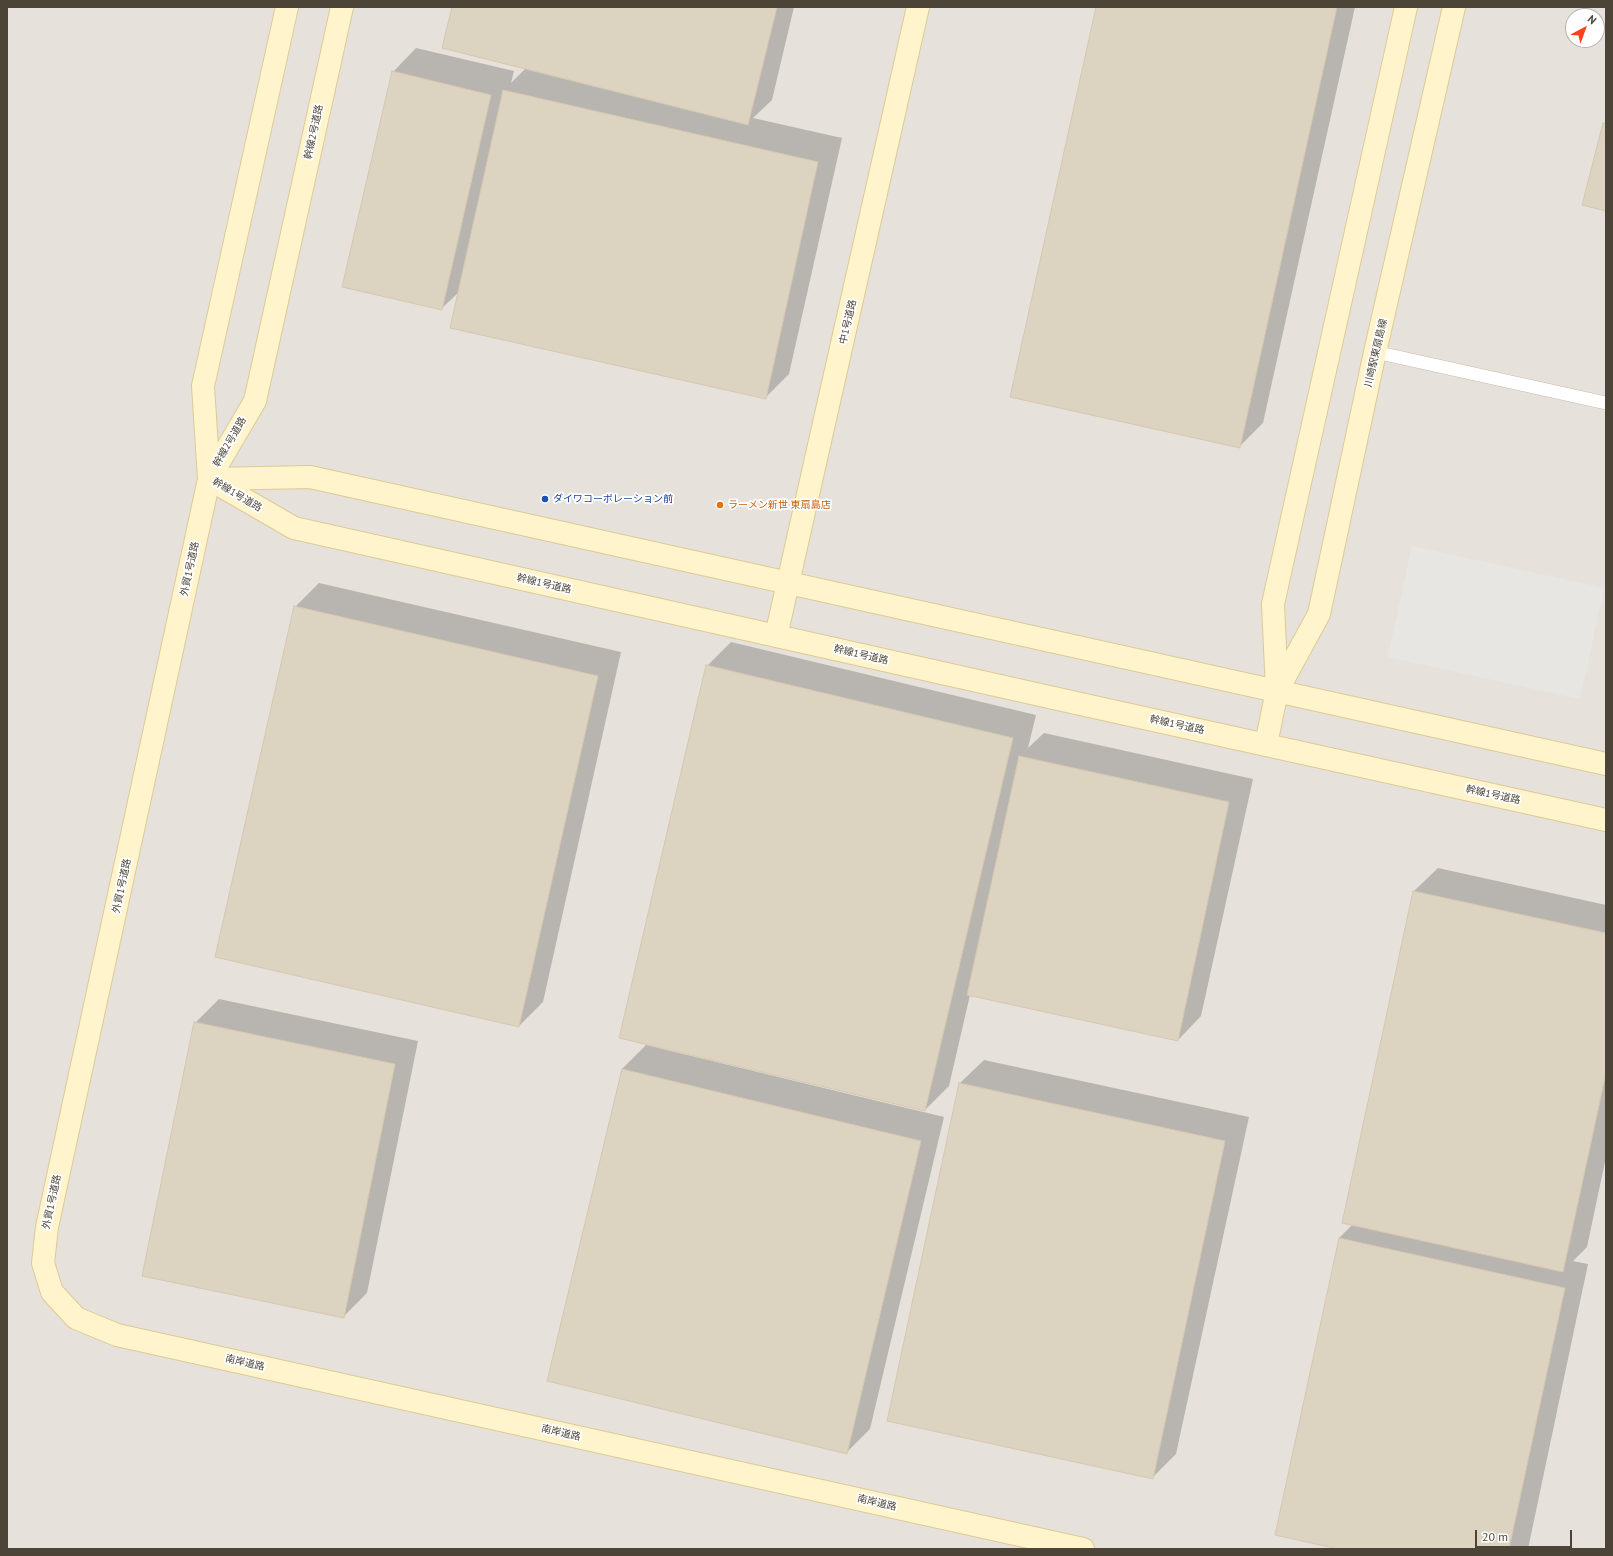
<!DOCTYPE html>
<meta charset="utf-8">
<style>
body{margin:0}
#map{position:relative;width:1613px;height:1556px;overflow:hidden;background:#f7f3ea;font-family:"PT Sans",sans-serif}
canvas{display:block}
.frame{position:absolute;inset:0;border:8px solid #4c4437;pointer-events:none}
.north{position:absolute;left:1565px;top:8px;width:40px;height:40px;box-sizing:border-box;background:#fff;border:1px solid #b7b4af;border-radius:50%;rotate:41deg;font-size:11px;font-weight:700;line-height:16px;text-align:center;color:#4c4437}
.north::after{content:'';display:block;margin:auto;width:14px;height:18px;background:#ff4019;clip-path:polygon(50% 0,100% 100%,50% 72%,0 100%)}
.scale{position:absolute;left:1475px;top:1530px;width:97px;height:18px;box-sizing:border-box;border:2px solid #4c4437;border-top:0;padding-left:5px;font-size:12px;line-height:14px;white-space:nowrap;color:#4c4437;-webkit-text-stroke:3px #fff;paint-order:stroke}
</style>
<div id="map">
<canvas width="1613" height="1556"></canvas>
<div class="frame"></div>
<div class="north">N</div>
<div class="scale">20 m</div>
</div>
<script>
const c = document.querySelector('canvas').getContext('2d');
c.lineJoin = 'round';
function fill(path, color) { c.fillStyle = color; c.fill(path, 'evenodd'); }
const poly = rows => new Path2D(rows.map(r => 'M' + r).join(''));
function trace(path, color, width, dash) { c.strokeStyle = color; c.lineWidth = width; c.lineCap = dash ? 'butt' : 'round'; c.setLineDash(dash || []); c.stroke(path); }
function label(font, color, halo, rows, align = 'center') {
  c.font = font + ' "PT Sans","Noto Sans JP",sans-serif'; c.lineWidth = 3.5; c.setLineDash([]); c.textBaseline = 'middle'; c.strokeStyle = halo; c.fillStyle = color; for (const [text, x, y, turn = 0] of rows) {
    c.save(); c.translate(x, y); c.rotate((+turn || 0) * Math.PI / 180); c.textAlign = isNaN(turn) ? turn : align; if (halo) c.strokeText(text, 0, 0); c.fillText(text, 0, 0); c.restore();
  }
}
fill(poly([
 [7,7,1606,7,1606,1549,7,1549],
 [1573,16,1597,16,1597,40,1573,40]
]), '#e6e2db');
fill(poly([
 [1412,546,1604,588,1580,699,1388,657]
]), '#e8e6e2');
fill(poly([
 [453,7,794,7,772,100,753,118,842,138,789,374,765,398,459,292,441,309,393,72,416,48,514,71,511,83,526,68],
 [1097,7,1355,7,1263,423,1239,447],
 [319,583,621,652,543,1002,519,1026,295,607],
 [731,642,1036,715,1028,748,1044,733,1253,779,1201,1016,1178,1040,970,995,949,1086,925,1110,707,666],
 [1438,868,1606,905,1606,1157,1587,1247,1573,1261,1588,1264,1528,1549,1343,1549,1339,1238,1353,1224,1414,891],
 [219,999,418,1041,367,1293,343,1317,195,1023],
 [646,1045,944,1117,870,1429,846,1453,548,1380,622,1069],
 [984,1060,1249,1117,1176,1454,1152,1478,960,1083]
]), '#0003');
const building = poly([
 [452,7,777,7,748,125,442,48,452,7],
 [1096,7,1337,7,1240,448,1010,397,1096,7],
 [392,71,491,95,442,310,342,287,392,71],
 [503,90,818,162,766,399,450,328,503,90],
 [1603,123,1606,124,1606,211,1582,205,1603,123],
 [294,606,598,676,519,1027,215,957,294,606],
 [706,665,1013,738,925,1111,619,1038,706,665],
 [1019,756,1229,802,1178,1041,967,995,1019,756],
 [1413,891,1606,933,1606,1073,1563,1272,1342,1223,1413,891],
 [194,1022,395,1064,344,1318,142,1276,194,1022],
 [622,1069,921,1141,847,1454,547,1381,622,1069],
 [959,1083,1225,1141,1153,1479,887,1421,959,1083],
 [1339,1238,1565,1288,1509,1549,1338,1549,1275,1535,1339,1238]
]);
fill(building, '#ddd3c1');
trace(building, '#d6c8b0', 1);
const lane = poly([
 [1375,352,1606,403]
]);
const secondary = poly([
 [287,7,203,386,209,479,47,1227,43,1263,52,1292,76,1318,117,1335,1083,1549],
 [209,479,294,528,1076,703,1606,820],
 [209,479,255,401,342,7],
 [210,479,310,477,1606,764],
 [776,636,918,7],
 [1277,691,1319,614,1375,352,1454,7],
 [1266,744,1277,691,1273,604,1406,7]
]);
trace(lane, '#c4bcab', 14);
trace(secondary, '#dcca95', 24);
trace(lane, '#fff', 13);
trace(secondary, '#fff4cc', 22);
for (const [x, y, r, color] of [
 [545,499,4,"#1a4fb4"],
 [720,505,4,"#e8710a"]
]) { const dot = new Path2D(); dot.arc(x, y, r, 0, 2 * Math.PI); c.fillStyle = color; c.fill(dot); trace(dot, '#fff', 1.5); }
label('10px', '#4c4437', '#fff', [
 ["幹線2号道路",314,132,-78],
 ["中1号道路",848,322,-77],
 ["川崎駅東扇島線",1376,353,-77],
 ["幹線2号道路",230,442,-60],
 ["幹線1号道路",237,495,31],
 ["外貿1号道路",190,569,-78],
 ["幹線1号道路",544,584,13],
 ["幹線1号道路",861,655,13],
 ["幹線1号道路",1177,725,12],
 ["幹線1号道路",1493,795,12],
 ["外貿1号道路",122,886,-78],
 ["外貿1号道路",52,1202,-78],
 ["南岸道路",245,1363,13],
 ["南岸道路",561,1433,13],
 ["南岸道路",877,1503,13]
]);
label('10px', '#164399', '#fff', [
 ["ダイワコーポレーション前",553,499]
], 'left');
label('10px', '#c56008', '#fff', [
 ["ラーメン新世 東扇島店",728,505]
], 'left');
</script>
